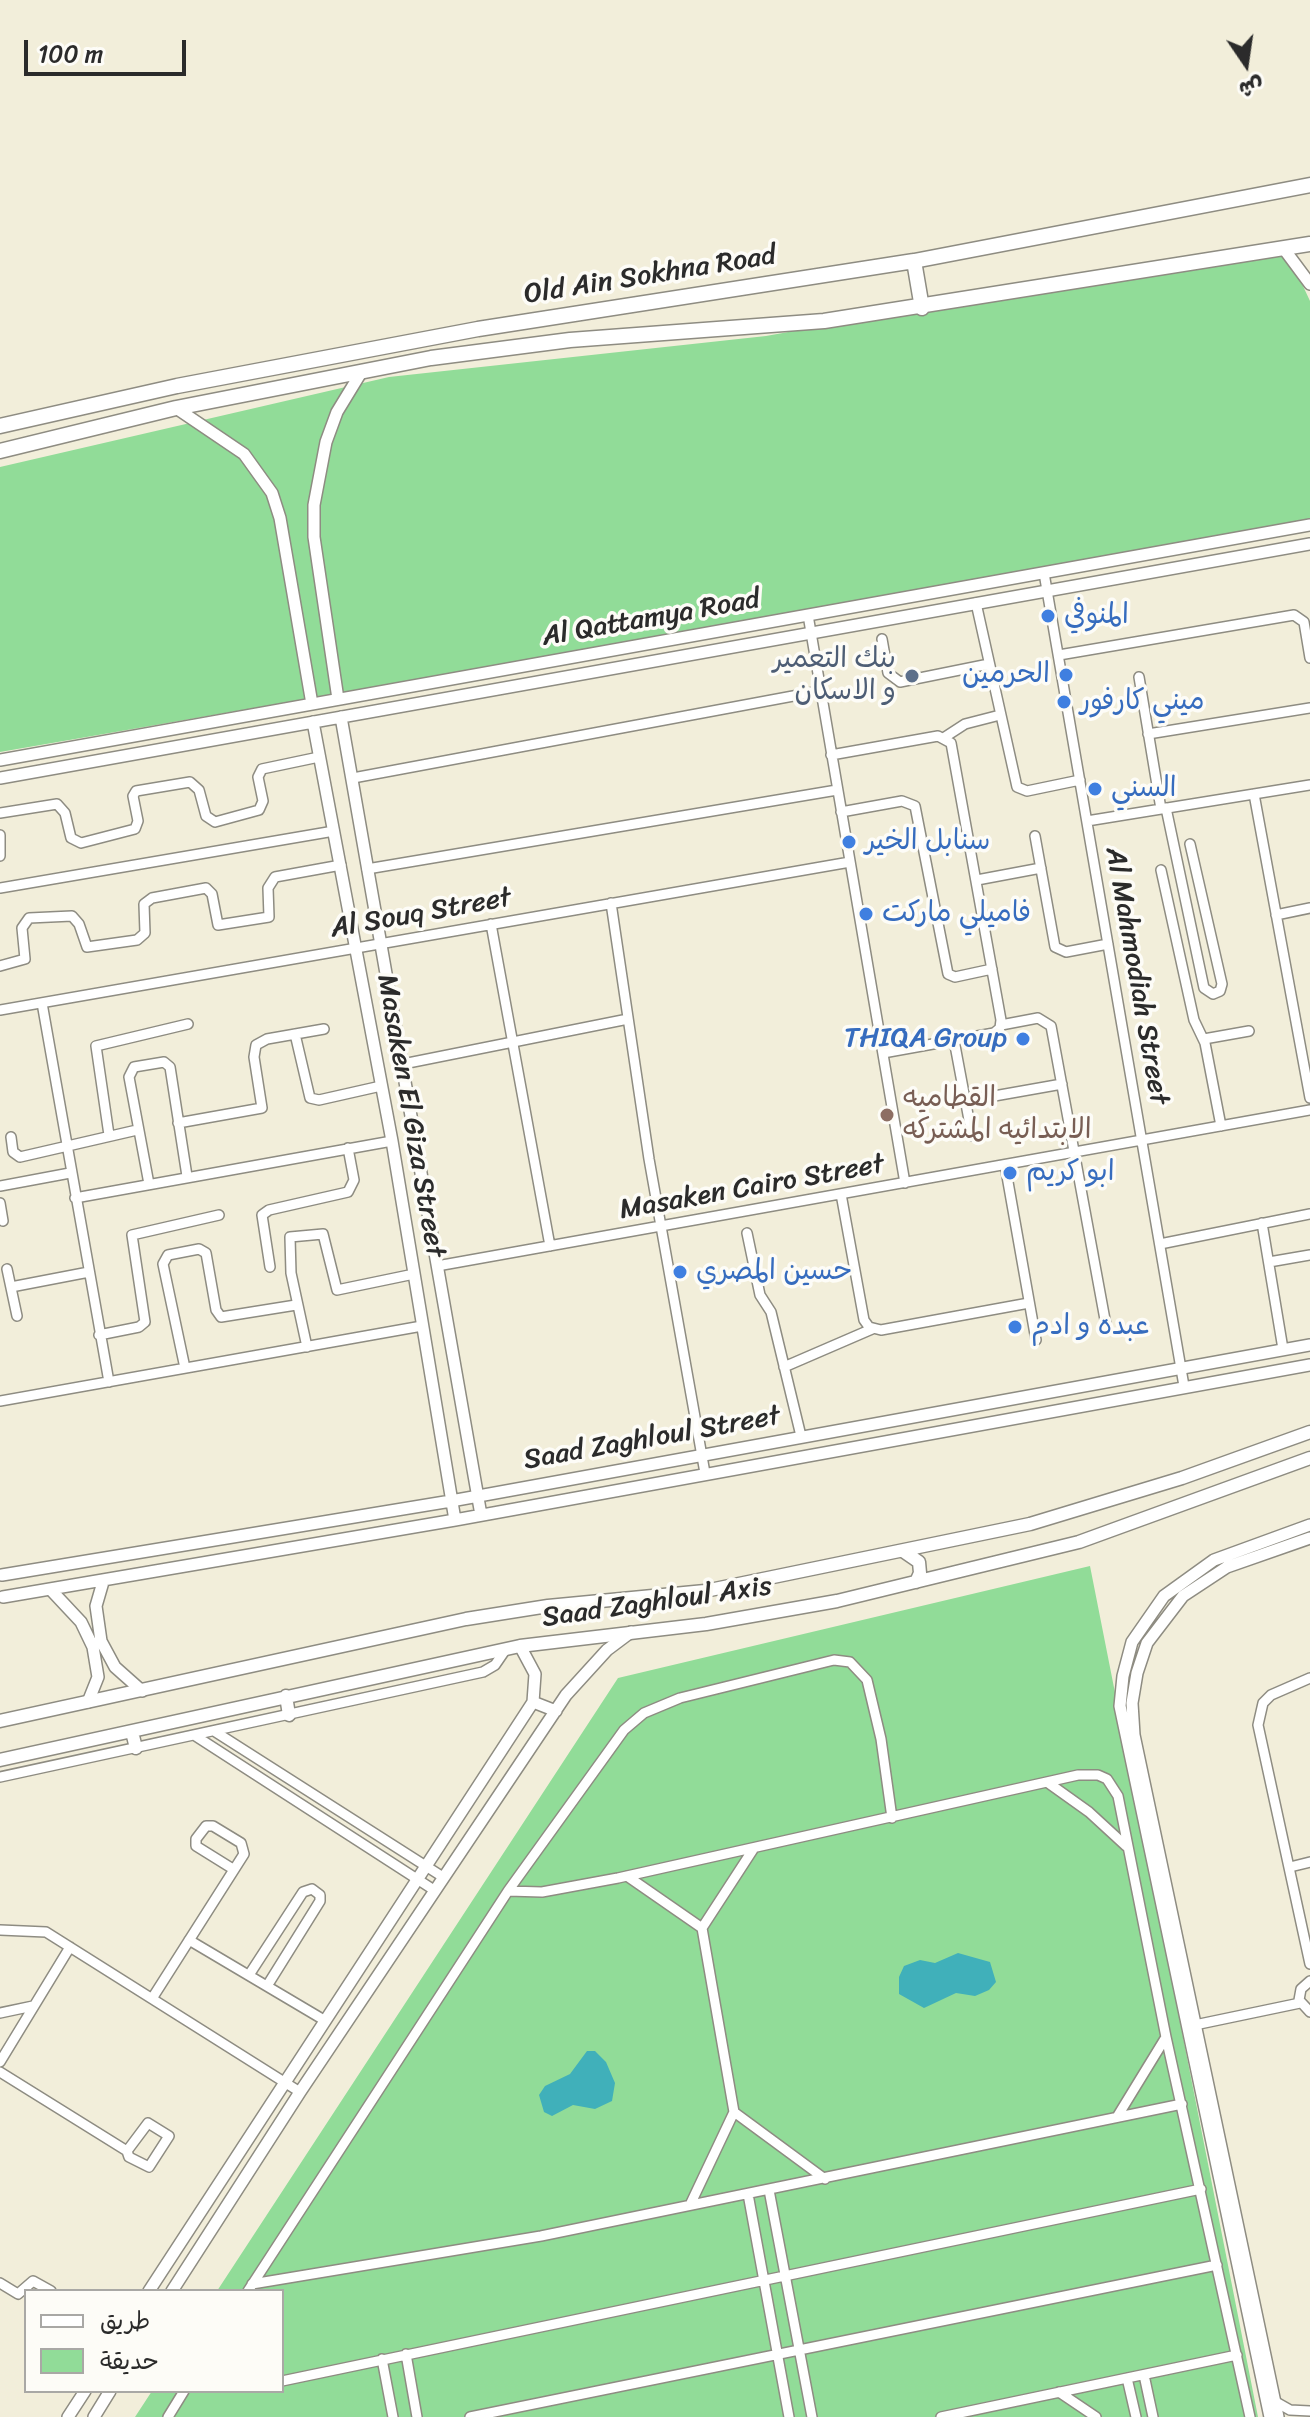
<!DOCTYPE html>
<meta charset="utf-8">
<style>
body{margin:0}
#map{position:relative;width:1310px;height:2417px;overflow:hidden;background:#f2eeda;font-family:Sriracha,"Playpen Sans Arabic",sans-serif}
canvas{display:block}
.legend{position:absolute;left:24px;top:2289px;width:260px;height:104px;box-sizing:border-box;background:#fdfcf7;border:2px solid #a9a8a5;margin:0;padding:10px 14px;list-style:none;font-size:24px;color:#2b2b2b}
.legend li{display:flex;align-items:center;gap:16px;height:40px}
.legend b{width:40px;border:2px solid #a9a8a5}
.north{position:absolute;left:1206px;top:24px;width:80px;height:80px;-webkit-text-stroke:6px #fdfcf7;paint-order:stroke;rotate:167deg;font-size:22px;font-weight:700;line-height:32px;text-align:center;color:#2b2b2b}
.north::after{content:'';display:block;margin:auto;width:28px;height:36px;background:#2b2b2b;clip-path:polygon(50% 0,100% 100%,50% 72%,0 100%)}
.scale{position:absolute;left:24px;top:40px;width:162px;height:36px;box-sizing:border-box;border:4px solid #2b2b2b;border-top:0;padding-left:10px;font-size:24px;line-height:28px;white-space:nowrap;color:#2b2b2b;-webkit-text-stroke:6px #fdfcf7;paint-order:stroke}
</style>
<div id="map">
<canvas width="1310" height="2417"></canvas>
<ul class="legend">
<li><b style="height:10px;background:#fff"></b>طريق</li>
<li><b style="height:22px;background:#91dc98"></b>حديقة</li>
</ul>
<div class="north">ش</div>
<div class="scale">100 m</div>
</div>
<script>
const c = document.querySelector('canvas').getContext('2d');
c.lineJoin = 'round';
function fill(path, color) { c.fillStyle = color; c.fill(path, 'evenodd'); }
const poly = rows => new Path2D(rows.map(r => 'M' + r).join(''));
function trace(path, color, width, dash) { c.strokeStyle = color; c.lineWidth = width; c.lineCap = dash ? 'butt' : 'round'; c.setLineDash(dash || []); c.stroke(path); }
function label(font, color, halo, rows, align = 'center') {
  c.font = font + ' Sriracha,"Playpen Sans Arabic",sans-serif'; c.lineWidth = 7; c.setLineDash([]); c.textBaseline = 'middle'; c.strokeStyle = halo; c.fillStyle = color; for (const [text, x, y, turn = 0] of rows) {
    c.save(); c.translate(x, y); c.rotate((+turn || 0) * Math.PI / 180); c.textAlign = isNaN(turn) ? turn : align; if (halo) c.strokeText(text, 0, 0); c.fillText(text, 0, 0); c.restore();
  }
}
fill(poly([
 [1288,254,1310,301,1310,525,0,752,0,467,389,377,766,336,922,308],
 [1090,1566,1258,2417,135,2417,152,2391,282,2391,282,2291,217,2291,618,1678]
]), '#91dc98');
fill(poly([
 [958,1953,990,1962,996,1982,989,1990,975,1996,956,1993,924,2008,899,1994,899,1977,904,1966,920,1960,935,1963],
 [587,2051,595,2051,606,2062,615,2083,612,2101,595,2109,573,2105,552,2116,544,2112,539,2095,545,2086,570,2074]
]), '#40b0ba');
const minor = poly([
 [1044,573,1184,1386],
 [976,603,1017,787,1027,791,1080,780],
 [808,615,905,1183],
 [882,639,888,673,900,682,989,664],
 [1059,655,1294,615,1304,622,1310,658],
 [1139,677,1161,809],
 [1148,734,1310,708],
 [945,737,965,724,1000,715],
 [831,755,938,736,951,743,1001,1020,1000,1028,994,1033,883,1053],
 [353,778,820,691],
 [1254,794,1310,1098],
 [1166,808,1204,988,1213,994,1220,991,1222,984,1190,844],
 [841,812,902,801,915,806,948,974,955,977,992,969],
 [0,813,57,804,65,813,71,838,81,843,135,829,138,821,133,796,136,791,190,782,199,790,206,816,215,822,259,810,263,801,258,777,262,769,319,757],
 [1087,821,1310,785],
 [0,835,0,856],
 [1035,836,1055,947,1066,952,1108,944],
 [367,869,837,790],
 [1161,870,1194,1020,1205,1043,1221,1126],
 [977,880,1041,868],
 [0,888,334,831],
 [611,903,649,1159,705,1473],
 [1276,915,1310,908],
 [491,924,550,1246],
 [0,966,25,959,22,928,29,918,72,916,79,924,87,947,137,940,145,933,144,904,152,898,206,888,212,894,218,925,269,917,268,888,275,877,341,865],
 [42,1003,109,1382],
 [0,1010,850,862],
 [1001,1025,1038,1018,1051,1026,1106,1325],
 [295,1034,310,1098,319,1100,381,1086],
 [1204,1039,1249,1031],
 [954,1040,972,1136],
 [403,1064,628,1019],
 [966,1101,1062,1084],
 [178,1123,262,1108,254,1057,256,1045,267,1039,324,1029],
 [109,1135,96,1046,188,1024],
 [11,1137,13,1152,20,1157,137,1130],
 [1005,1165,1036,1340],
 [149,1184,129,1077,134,1067,164,1062,170,1067,187,1176],
 [0,1186,70,1173],
 [841,1194,864,1320,869,1327,881,1330,1029,1303],
 [75,1198,392,1141],
 [0,1203,3,1221],
 [1262,1223,1283,1349],
 [747,1233,760,1295,771,1312,801,1436],
 [1160,1244,1310,1214],
 [1269,1262,1310,1255],
 [437,1266,1310,1110],
 [270,1267,262,1215,269,1210,348,1192,354,1180,348,1148],
 [7,1269,17,1316],
 [11,1287,89,1272],
 [99,1335,139,1327,145,1322,132,1235,219,1215],
 [307,1347,291,1273,290,1237,323,1234,337,1290,414,1274],
 [784,1367,872,1329],
 [185,1368,163,1264,168,1255,199,1249,206,1253,216,1310,221,1317,296,1305],
 [0,1401,422,1326],
 [1310,1678,1271,1695,1263,1703,1258,1725,1310,1964],
 [214,1731,443,1877],
 [194,1735,434,1890],
 [0,1777,483,1672,495,1665,506,1649],
 [1047,1782,1089,1812,1126,1846],
 [1290,1867,1310,1862],
 [627,1876,702,1928],
 [508,1891,542,1892,618,1878,1078,1775,1098,1775,1107,1779,1118,1796,1166,2037,1250,2417],
 [0,1930,46,1932,300,2092],
 [189,1940,324,2020],
 [249,1975,303,1892,312,1889,320,1895,320,1901,267,1986],
 [1310,1981,1301,1989,1299,2000,1310,2012],
 [153,1997,244,1854,241,1843,213,1826,206,1826,196,1839,196,1846,233,1869],
 [0,2013,33,2006],
 [1190,2026,1300,2003],
 [0,2062,70,1947],
 [0,2072,127,2151],
 [734,2112,825,2179],
 [1117,2117,1166,2037],
 [148,2123,169,2136,149,2167,129,2157,127,2151,148,2123],
 [769,2190,812,2417],
 [748,2194,789,2417],
 [690,2205,734,2112,702,1928,754,1848],
 [0,2283,18,2294,33,2281,51,2291],
 [252,2284,541,2236,1182,2104],
 [248,2291,508,1891,624,1730,644,1713,680,1698,834,1660,850,1662,867,1680,881,1739,892,1818],
 [406,2354,417,2417],
 [382,2359,393,2417],
 [1144,2375,1153,2417],
 [1127,2378,1136,2417],
 [282,2381,1201,2189],
 [1059,2392,1096,2417],
 [1274,2401,1290,2410,1310,2411],
 [168,2417,184,2391],
 [470,2417,1217,2265],
 [941,2417,1237,2355]
]);
const tertiary = poly([
 [1284,249,1310,284],
 [176,408,244,454,272,493,280,518,312,704],
 [338,699,314,537,314,505,326,442,337,412,362,371],
 [341,717,481,1515],
 [313,722,392,1141,455,1520],
 [0,760,1310,525],
 [0,778,1310,544],
 [2,1575,451,1501,1310,1345],
 [103,1582,96,1606,101,1641,115,1667,142,1691],
 [51,1590,81,1622,93,1647,98,1677,88,1702],
 [3,1597,455,1520,1310,1365],
 [533,1702,556,1711],
 [149,2291,533,1702,535,1674,520,1646],
 [172,2291,300,2092,566,1695,607,1650,631,1632],
 [68,2417,85,2391],
 [94,2417,110,2391],
 [1270,2417,1120,1706,1123,1676,1132,1642,1164,1596,1214,1560,1310,1525],
 [1278,2417,1134,1735,1132,1703,1137,1673,1147,1643,1183,1596,1227,1567,1310,1538]
]);
const secondary = poly([
 [903,1551,919,1562,920,1573,916,1582],
 [286,1696,289,1715],
 [0,1721,466,1619,548,1606,705,1591,1030,1524,1182,1478,1310,1432],
 [132,1732,136,1748],
 [0,1760,520,1646,706,1624,837,1601,1079,1542,1310,1458]
]);
const primary = poly([
 [914,261,922,308],
 [0,426,177,386,478,329,914,261,1310,185],
 [0,451,176,408,431,358,570,340,824,321,1310,244]
]);
trace(minor, '#8e8c82', 12);
trace(tertiary, '#8e8c82', 14);
trace(secondary, '#8e8c82', 15);
trace(primary, '#8e8c82', 17);
trace(minor, '#fff', 9);
trace(tertiary, '#fff', 11);
trace(secondary, '#fff', 12);
trace(primary, '#fff', 14);
for (const [x, y, r, color] of [
 [1048,616,8,"#3f7fe0"],
 [1066,675,8,"#3f7fe0"],
 [912,676,8,"#5c6f8a"],
 [1064,702,8,"#3f7fe0"],
 [1095,789,8,"#3f7fe0"],
 [849,842,8,"#3f7fe0"],
 [866,914,8,"#3f7fe0"],
 [1023,1039,8,"#3f7fe0"],
 [887,1115,8,"#8d6e63"],
 [1010,1173,8,"#3f7fe0"],
 [680,1272,8,"#3f7fe0"],
 [1015,1327,8,"#3f7fe0"]
]) { const dot = new Path2D(); dot.arc(x, y, r, 0, 2 * Math.PI); c.fillStyle = color; c.fill(dot); trace(dot, '#fdfcf7', 3); }
label('28px', '#2b2b2b', '#fdfcf7', [
 ["Old Ain Sokhna Road",650,276,-9],
 ["Al Qattamya Road",651,619,-10],
 ["Al Souq Street",421,914,-10],
 ["Al Mahmodiah Street",1136,976,80],
 ["Masaken El Giza Street",410,1116,80],
 ["Masaken Cairo Street",752,1188,-10],
 ["Saad Zaghloul Street",652,1439,-10],
 ["Saad Zaghloul Axis",657,1603,-8]
]);
label('28px', '#366cbe', '#fdfcf7', [
 ["المنوفي",1064,616],
 ["الحرمين",1050,675,"right"],
 ["ميني كارفور",1080,702],
 ["السني",1111,789],
 ["سنابل الخير",865,842],
 ["فاميلي ماركت",882,914],
 ["THIQA Group",1007,1039,"right"],
 ["ابو كريم",1026,1173],
 ["حسين المصري",696,1272],
 ["عبده و ادم",1031,1327]
], 'left');
label('28px', '#4e5e75', '#fdfcf7', [
 ["بنك التعمير",896,660],
 ["و الاسكان",896,692]
], 'right');
label('28px', '#785e54', '#fdfcf7', [
 ["القطاميه",903,1099],
 ["الابتدائيه المشتركه",903,1131]
], 'left');
</script>
